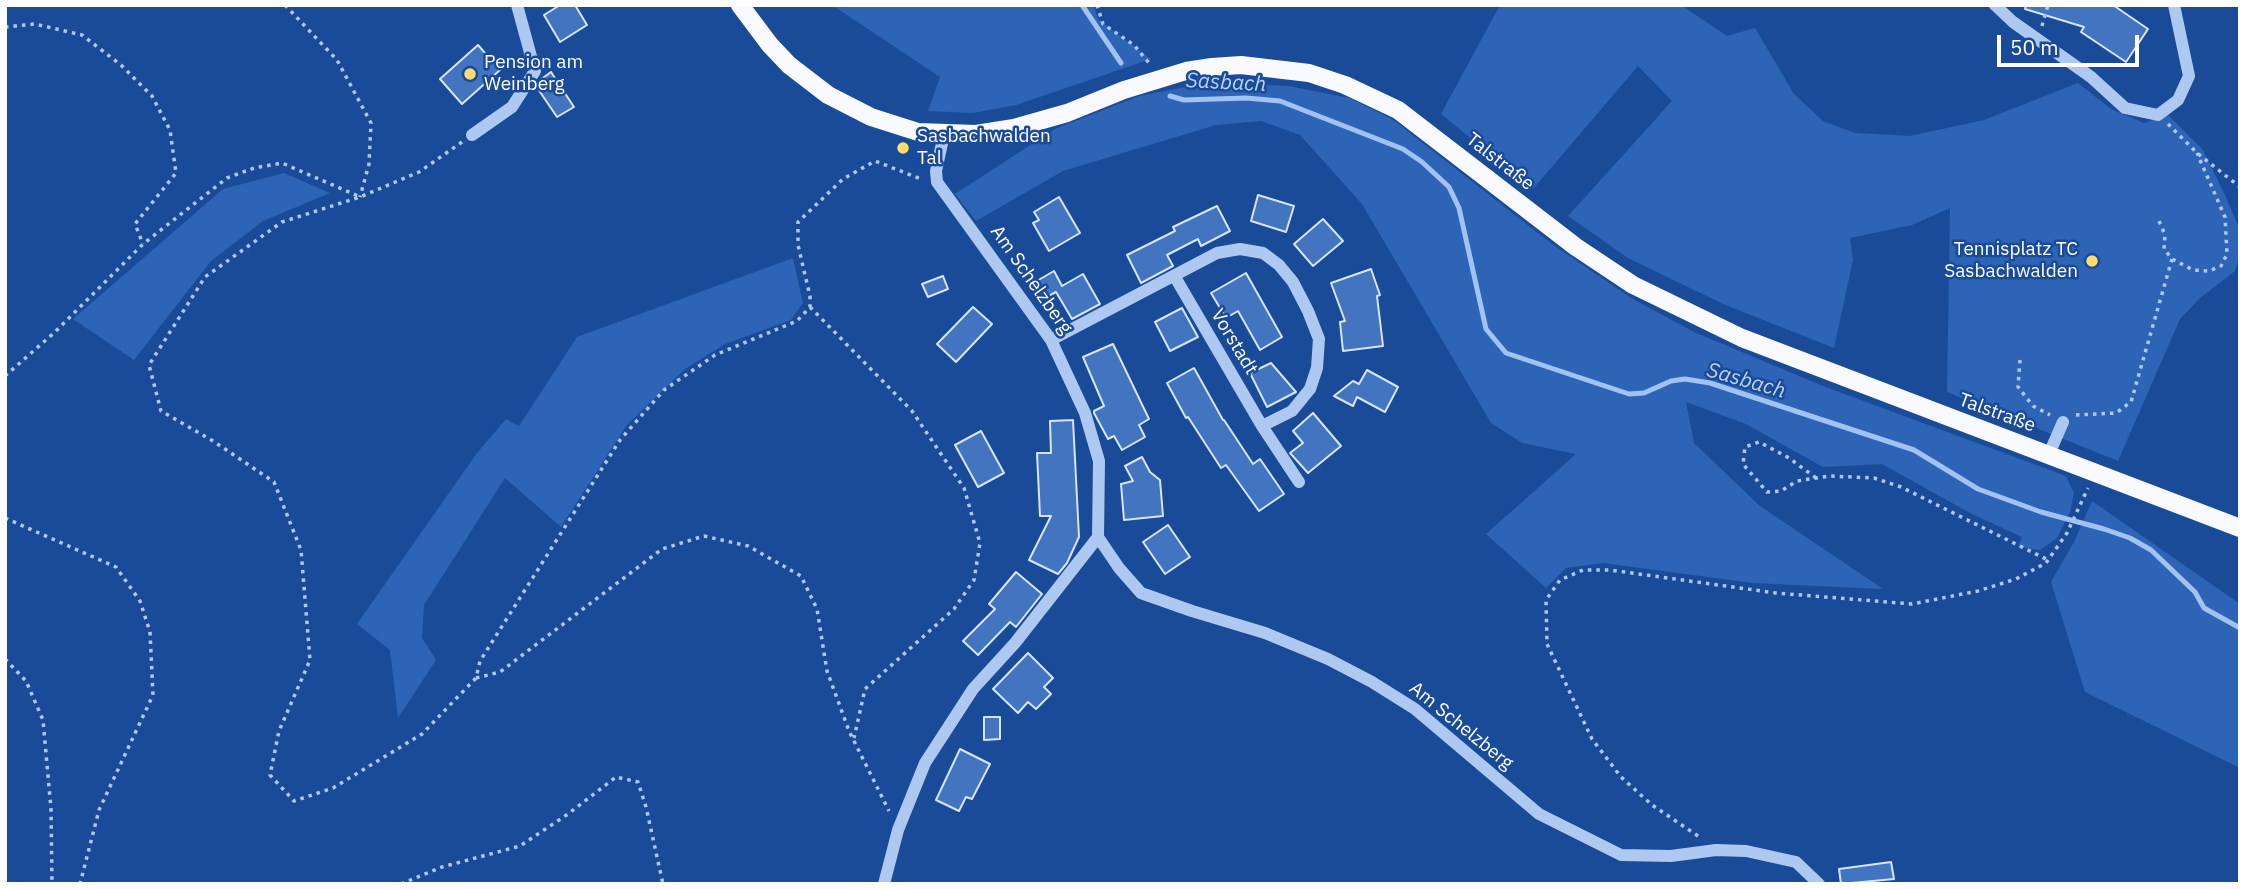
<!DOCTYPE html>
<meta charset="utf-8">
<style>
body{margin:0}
#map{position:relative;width:2245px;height:889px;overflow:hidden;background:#1a4b98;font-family:"IBM Plex Sans",sans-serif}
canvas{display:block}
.frame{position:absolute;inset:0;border:7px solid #fff;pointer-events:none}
.scale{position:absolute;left:1997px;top:35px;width:142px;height:32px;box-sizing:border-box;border:4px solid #fff;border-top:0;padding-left:9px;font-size:21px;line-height:24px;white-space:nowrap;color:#fff;-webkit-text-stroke:5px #1a4b98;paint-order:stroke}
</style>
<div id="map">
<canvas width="2245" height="889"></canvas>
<div class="frame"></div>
<div class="scale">50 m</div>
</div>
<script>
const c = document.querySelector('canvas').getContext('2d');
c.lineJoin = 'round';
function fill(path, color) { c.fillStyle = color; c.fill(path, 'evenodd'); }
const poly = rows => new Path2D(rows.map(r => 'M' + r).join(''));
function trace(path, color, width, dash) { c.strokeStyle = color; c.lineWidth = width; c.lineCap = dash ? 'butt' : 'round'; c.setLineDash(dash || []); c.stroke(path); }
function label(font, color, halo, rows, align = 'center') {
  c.font = font + ' "IBM Plex Sans",sans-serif'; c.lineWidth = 5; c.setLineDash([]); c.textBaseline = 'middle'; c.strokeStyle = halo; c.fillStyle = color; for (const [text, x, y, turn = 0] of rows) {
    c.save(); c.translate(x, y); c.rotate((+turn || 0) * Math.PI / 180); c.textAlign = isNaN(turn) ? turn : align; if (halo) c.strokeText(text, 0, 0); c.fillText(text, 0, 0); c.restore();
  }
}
fill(poly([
 [832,5,1094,5,1098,19,1151,59,1016,105,973,113,928,111,940,77],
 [1500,5,1681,5,1727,36,1755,28,1794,94,1823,121,1855,133,1910,136,1984,120,2078,83,2111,109,2144,123,2168,115,2203,150,2225,195,2240,230,2240,255,2235,271,2200,298,2180,319,2118,461,1947,392,1950,208,1912,225,1850,238,1853,260,1834,348,1723,304,1628,258,1568,216,1672,101,1638,66,1533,189,1441,114],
 [1210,82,1289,86,1349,98,1392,119,1552,244,1631,298,1694,332,1823,386,2066,476,2074,493,2070,512,2057,538,2040,550,2018,547,2022,537,1970,513,1882,464,1823,467,1746,424,1686,402,1694,443,1760,506,1883,589,1753,583,1603,563,1566,568,1546,588,1486,534,1576,454,1522,443,1491,423,1362,204,1300,135,1261,121,1216,125,1063,171,976,221,955,194,1055,129,1139,96],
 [284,173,330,193,263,221,211,261,134,360,73,319,223,189],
 [793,258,803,303,791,320,725,344,685,369,627,425,561,527,505,478,424,605,422,638,436,660,398,718,390,650,357,624,477,453,506,419,519,426,577,337],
 [2092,501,2240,604,2240,768,2085,692,2051,582,2074,542]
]), '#2d64b6');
trace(poly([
 [1082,5,1121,63],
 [1170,96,1184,100,1246,98,1280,101,1403,149,1422,162,1449,187,1459,208,1486,329,1506,353,1629,394,1644,393,1671,381,1685,379,1710,383,1914,450,1978,489,2041,512,2104,529,2130,538,2151,550,2195,592,2204,608,2240,628]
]), '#a1c3f3', 5);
const building = poly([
 [560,5,575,5,587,25,560,42,544,15,560,5],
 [2026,5,2113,5,2148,29,2126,62,2081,32,2084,27,2025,9,2026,5],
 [478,45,500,70,462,104,440,79,478,45],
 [551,72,574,107,557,117,536,86,540,80,551,72],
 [1258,195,1294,206,1286,232,1251,221,1258,195],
 [1059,197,1080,233,1049,251,1033,223,1039,220,1034,212,1059,197],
 [1217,206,1230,231,1201,246,1198,239,1167,255,1173,266,1141,283,1127,255,1175,231,1173,227,1217,206],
 [1323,219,1343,241,1313,266,1294,244,1323,219],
 [1371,269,1380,295,1377,296,1383,346,1343,351,1340,322,1345,321,1331,283,1371,269],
 [1054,271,1062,286,1083,274,1100,304,1072,319,1056,292,1045,298,1035,282,1054,271],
 [1246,273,1282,337,1260,350,1238,311,1226,318,1211,293,1246,273],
 [943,276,948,289,928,297,922,284,943,276],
 [973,307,992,324,956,362,937,344,973,307],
 [1182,308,1198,337,1170,351,1155,322,1182,308],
 [1113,344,1149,419,1139,425,1145,437,1122,450,1114,436,1108,439,1094,413,1094,411,1104,406,1083,357,1113,344],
 [1271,363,1296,392,1267,407,1250,373,1271,363],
 [1194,368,1223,420,1224,420,1253,464,1260,459,1284,494,1259,511,1226,465,1221,468,1188,417,1186,418,1167,383,1194,368],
 [1367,370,1398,387,1385,412,1357,397,1353,406,1334,396,1353,381,1359,384,1367,370],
 [1313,413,1341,446,1308,473,1290,453,1303,443,1293,431,1313,413],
 [1073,420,1079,537,1067,563,1058,574,1029,560,1051,516,1040,516,1037,453,1051,453,1050,421,1073,420],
 [981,431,1004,473,978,487,955,445,981,431],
 [1142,457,1150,472,1160,480,1163,516,1124,520,1121,484,1133,481,1125,466,1142,457],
 [1168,525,1190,557,1165,574,1143,542,1168,525],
 [1016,572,1042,594,1016,627,1010,622,978,655,963,641,995,609,989,604,1016,572],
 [1028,653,1053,678,1044,687,1051,694,1036,709,1028,702,1018,713,993,689,1028,653],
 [984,717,1000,717,1000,739,984,740,984,717],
 [960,749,990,764,972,799,966,797,959,811,936,800,960,749],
 [1891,862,1894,879,1841,884,1839,869,1891,862]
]);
fill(building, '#4374bf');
trace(building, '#d5e5fc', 2);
trace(poly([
 [285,5,337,60,371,123,369,164,360,197],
 [1097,5,1103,24,1134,45,1149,63],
 [2042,26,2048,5],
 [5,27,35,24,82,35,121,65,152,96,170,130,176,173,135,224,143,244],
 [2168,124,2197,153,2240,187],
 [462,142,419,172,360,197,282,222,205,277,149,365,161,411,213,441,274,482,301,550,310,660,279,731,270,775,294,801,333,788,422,734,476,678,480,661,620,440,664,390,715,355,797,321,810,307,810,296,798,245,798,222,843,179,875,161,921,179],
 [2159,221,2165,235,2164,249,2172,259,2193,270,2209,271,2221,266,2227,254,2225,217,2197,153],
 [810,307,912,411,964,488,980,543,974,580,954,609,865,689,854,738],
 [2020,360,2018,387,2033,406,2050,415],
 [5,376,55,332,143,244,227,178,254,168,282,163,358,196],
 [2076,415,2116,413,2131,402,2172,259],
 [1816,478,1789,458,1759,442,1745,447,1743,464,1767,492,1781,491,1797,481,1816,478,1829,476,1874,478,1901,487,2048,560],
 [5,518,116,567,140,601,150,632,153,695,99,810,80,884],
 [5,659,26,681,43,720,51,809,52,884],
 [476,678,500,672,662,549,704,536,748,546,801,576,817,609,827,671,849,731,889,811],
 [1698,836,1652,805,1621,777,1592,739,1547,644,1546,600,1560,580,1583,570,1610,570,1776,593,1912,604,1978,591,2016,579,2046,563,2067,533,2088,488],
 [401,884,442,867,520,846,568,814,616,777,638,782,646,807,663,884]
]), '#aec9f1', 3.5, [3.5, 5]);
trace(poly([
 [1995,5,2013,22,2091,77,2125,108,2158,115,2178,100,2189,76,2174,5],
 [944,134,936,171,937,182,1051,340,1085,413,1099,461,1098,537,1119,568,1141,593,1192,611,1265,633,1328,659,1372,682,1415,709,1539,814,1621,855,1671,856,1716,850,1746,851,1796,862,1819,884],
 [472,135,512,107,535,71,517,5],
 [1051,340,1217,253,1240,249,1263,253,1279,265,1293,282,1308,311,1319,339,1317,368,1310,389,1292,411,1262,426,1175,277],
 [1262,426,1299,482],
 [2049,454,2063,422],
 [884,884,898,830,925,763,973,689,1015,643,1098,537]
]), '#aec9f1', 12);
trace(poly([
 [740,5,770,45,789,65,828,95,871,117,918,132,976,134,1014,128,1067,113,1124,90,1186,71,1212,67,1241,65,1309,73,1345,85,1398,110,1576,247,1633,285,1742,338,2240,528]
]), '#f8faff', 18);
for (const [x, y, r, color] of [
 [470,74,7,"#ffdc6e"],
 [903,148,7,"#ffdc6e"],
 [2092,261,7,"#ffdc6e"]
]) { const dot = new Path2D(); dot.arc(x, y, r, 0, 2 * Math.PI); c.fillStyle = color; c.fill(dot); trace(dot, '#1a4b98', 2.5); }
label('19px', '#fff', '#1a4b98', [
 ["Pension am",484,63],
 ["Weinberg",484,85],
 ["Sasbachwalden",917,137],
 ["Tal",917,159],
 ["Tennisplatz TC",2078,250,"right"],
 ["Sasbachwalden",2078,272,"right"]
], 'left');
label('19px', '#fff', '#1a4b98', [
 ["Talstraße",1500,162,38],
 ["Am Schelzberg",1031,280,55],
 ["Vorstadt",1234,342,59],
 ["Talstraße",1997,413,20],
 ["Am Schelzberg",1461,726,39]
]);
label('italic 21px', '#bbd3f7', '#1a4b98', [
 ["Sasbach",1226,83,3],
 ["Sasbach",1746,381,16]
]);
</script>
